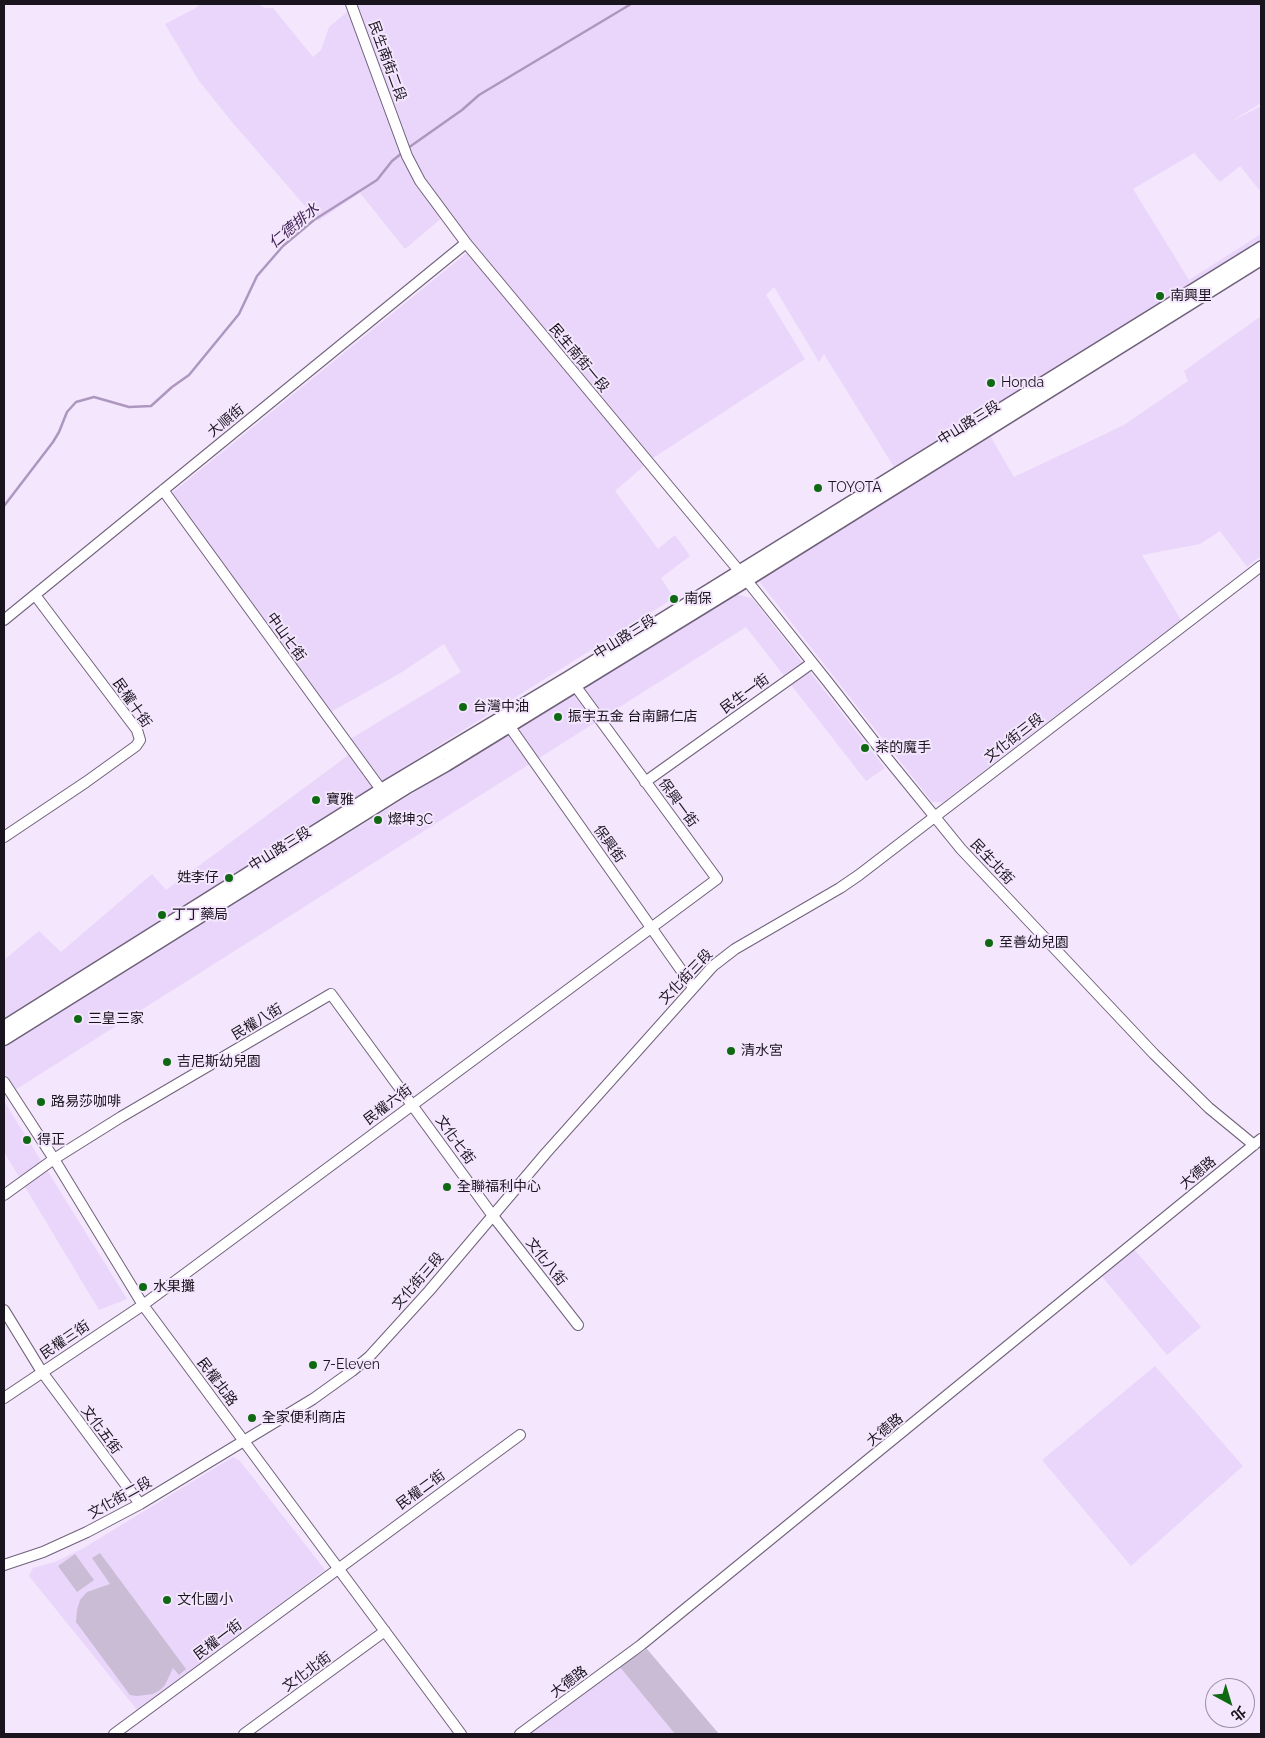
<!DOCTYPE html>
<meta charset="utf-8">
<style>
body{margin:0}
#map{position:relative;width:1265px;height:1738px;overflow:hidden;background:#f3e6fd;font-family:Raleway,"Noto Sans TC",sans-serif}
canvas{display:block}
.frame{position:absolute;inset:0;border:5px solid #1a141e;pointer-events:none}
.north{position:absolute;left:1205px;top:1678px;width:50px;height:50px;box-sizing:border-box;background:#f3e6fd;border:1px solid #9c92a4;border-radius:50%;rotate:141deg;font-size:14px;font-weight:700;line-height:20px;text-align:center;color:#1a141e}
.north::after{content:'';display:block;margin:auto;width:18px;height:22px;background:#0e6912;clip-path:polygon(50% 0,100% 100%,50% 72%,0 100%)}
</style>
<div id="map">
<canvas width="1265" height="1738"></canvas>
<div class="frame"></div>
<div class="north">北</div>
</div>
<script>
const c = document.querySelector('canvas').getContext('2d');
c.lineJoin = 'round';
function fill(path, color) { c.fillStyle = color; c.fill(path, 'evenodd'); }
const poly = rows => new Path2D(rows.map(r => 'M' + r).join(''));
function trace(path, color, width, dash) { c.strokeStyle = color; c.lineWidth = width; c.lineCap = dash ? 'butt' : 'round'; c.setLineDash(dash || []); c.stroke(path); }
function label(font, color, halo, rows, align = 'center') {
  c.font = font + ' Raleway,"Noto Sans TC",sans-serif'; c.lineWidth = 4; c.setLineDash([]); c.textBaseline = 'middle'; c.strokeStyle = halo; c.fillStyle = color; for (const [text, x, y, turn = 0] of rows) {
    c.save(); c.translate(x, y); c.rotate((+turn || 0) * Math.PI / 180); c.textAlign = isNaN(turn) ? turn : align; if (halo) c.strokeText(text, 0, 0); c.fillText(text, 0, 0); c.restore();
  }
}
fill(poly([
 [200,4,259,4,264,8,273,8,313,57,321,50,329,27,347,12,348,4,1261,4,1261,103,1229,123,1261,106,1261,192,1240,166,1220,182,1194,153,1133,189,1189,280,1261,234,1261,268,989,434,1014,477,1124,425,1188,381,1184,371,1261,316,1261,556,1247,567,1220,531,1200,544,1142,555,1181,620,943,802,932,802,759,581,907,488,824,354,819,362,774,287,766,295,805,359,653,458,615,491,658,549,675,535,690,556,661,578,674,598,4,1018,4,960,39,931,61,952,152,874,166,890,350,754,342,744,461,672,444,644,402,672,331,712,252,608,172,493,474,247,450,211,405,249,360,193,318,221,232,122,199,81,165,24,194,9],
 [735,594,752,598,885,768,866,781,746,627,15,1090,4,1073,4,1046],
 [4,1101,127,1299,99,1310,4,1152],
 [1133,1248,1201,1327,1167,1355,1100,1274],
 [1155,1366,1243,1466,1131,1566,1042,1460],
 [233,1457,240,1461,325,1570,138,1711,29,1576,33,1568,55,1562,82,1549],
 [619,1666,675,1734,522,1734]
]), '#ead6fa');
fill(poly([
 [100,1553,186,1669,179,1675,173,1668,165,1685,160,1690,153,1694,137,1696,130,1695,76,1622,77,1610,80,1600,87,1592,110,1584,92,1558],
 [75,1554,94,1580,77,1592,58,1566],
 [647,1649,719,1734,675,1734,619,1666]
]), '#cabcd5');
trace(poly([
 [408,148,462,110,479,95,631,4],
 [4,506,53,442,59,432,67,412,76,402,94,397,129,407,151,406,172,387,189,375,239,314,257,276,283,246,314,220,377,180,392,161,402,153]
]), '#ae97bf', 2.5);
const minor = poly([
 [351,4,407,156,420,181,466,243,740,572,827,681,887,758,961,849,1154,1054,1209,1108,1254,1145],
 [163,490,385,795],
 [4,620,466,243],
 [505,720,693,987],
 [645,782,812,663],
 [4,837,86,782,136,746,140,740,137,730,35,595],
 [4,1082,54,1159,143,1305,461,1734],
 [4,1195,54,1159,121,1117,331,994,493,1216,578,1325],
 [4,1310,42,1372,140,1504],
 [4,1398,143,1305,717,879,571,680],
 [4,1565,43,1552,87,1532,140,1504,313,1399,352,1371,369,1357,429,1291,546,1153,713,966,735,949,840,888,859,875,1261,566],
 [114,1734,520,1435],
 [244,1734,385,1631],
 [520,1734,641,1645,1261,1139]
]);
const major = poly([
 [4,1027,381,790,568,678,1261,248],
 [4,1039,409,786,446,765,747,580,1261,259]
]);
trace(minor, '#6f617a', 12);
trace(major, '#6f617a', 15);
trace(minor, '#fff', 10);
trace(major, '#fff', 12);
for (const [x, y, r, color] of [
 [1160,296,5,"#0e6912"],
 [991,383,5,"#0e6912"],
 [818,488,5,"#0e6912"],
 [674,599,5,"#0e6912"],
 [463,707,5,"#0e6912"],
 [558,717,5,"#0e6912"],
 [865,748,5,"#0e6912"],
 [316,800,5,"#0e6912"],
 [378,820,5,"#0e6912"],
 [229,878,5,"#0e6912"],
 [162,915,5,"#0e6912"],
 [989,943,5,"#0e6912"],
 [78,1019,5,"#0e6912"],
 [731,1051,5,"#0e6912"],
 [167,1062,5,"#0e6912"],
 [41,1102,5,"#0e6912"],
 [27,1140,5,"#0e6912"],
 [447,1187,5,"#0e6912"],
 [143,1287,5,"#0e6912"],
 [313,1365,5,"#0e6912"],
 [252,1418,5,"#0e6912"],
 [167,1600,5,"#0e6912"]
]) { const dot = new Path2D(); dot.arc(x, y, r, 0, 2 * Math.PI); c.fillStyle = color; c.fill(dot); trace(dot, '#f3e6fd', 2); }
label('14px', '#1a141e', '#f3e6fd', [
 ["民生南街二段",387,61,70],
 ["民生南街一段",579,358,50],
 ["大順街",226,421,-39],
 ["中山路三段",969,423,-32],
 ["中山七街",286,637,54],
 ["中山路三段",625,637,-32],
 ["民生一街",745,694,-36],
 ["民權十街",132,703,55],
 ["文化街三段",1014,738,-38],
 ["保興一街",678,803,54],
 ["保興街",609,844,54],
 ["中山路三段",280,849,-32],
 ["民生北街",992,862,47],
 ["文化街三段",686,977,-46],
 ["民權八街",257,1022,-31],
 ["民權六街",388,1105,-37],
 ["文化七街",455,1140,54],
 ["大德路",1198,1173,-40],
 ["文化八街",546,1262,52],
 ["文化街三段",418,1281,-49],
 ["民權三街",65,1340,-34],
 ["民權北路",217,1382,53],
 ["文化五街",101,1430,53],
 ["大德路",885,1430,-39],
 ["民權二街",421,1490,-36],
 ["文化街二段",120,1498,-29],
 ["民權一街",218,1640,-37],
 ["文化北街",307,1672,-36],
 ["大德路",569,1682,-37]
]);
label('14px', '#1a141e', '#f3e6fd', [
 ["南興里",1170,296],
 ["Honda",1001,383],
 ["TOYOTA",828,488],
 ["南保",684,599],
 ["台灣中油",473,707],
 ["振宇五金 台南歸仁店",568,717],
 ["茶的魔手",875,748],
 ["寶雅",326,800],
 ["燦坤3C",388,820],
 ["姓李仔",219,878,"right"],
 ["丁丁藥局",172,915],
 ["至善幼兒園",999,943],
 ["三皇三家",88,1019],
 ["清水宮",741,1051],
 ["吉尼斯幼兒園",177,1062],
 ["路易莎咖啡",51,1102],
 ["得正",37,1140],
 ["全聯福利中心",457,1187],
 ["水果攤",153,1287],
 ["7-Eleven",323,1365],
 ["全家便利商店",262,1418],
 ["文化國小",177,1600]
], 'left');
label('italic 15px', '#3c1d4f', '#f3e6fd', [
 ["仁德排水",294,226,-40]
]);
</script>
